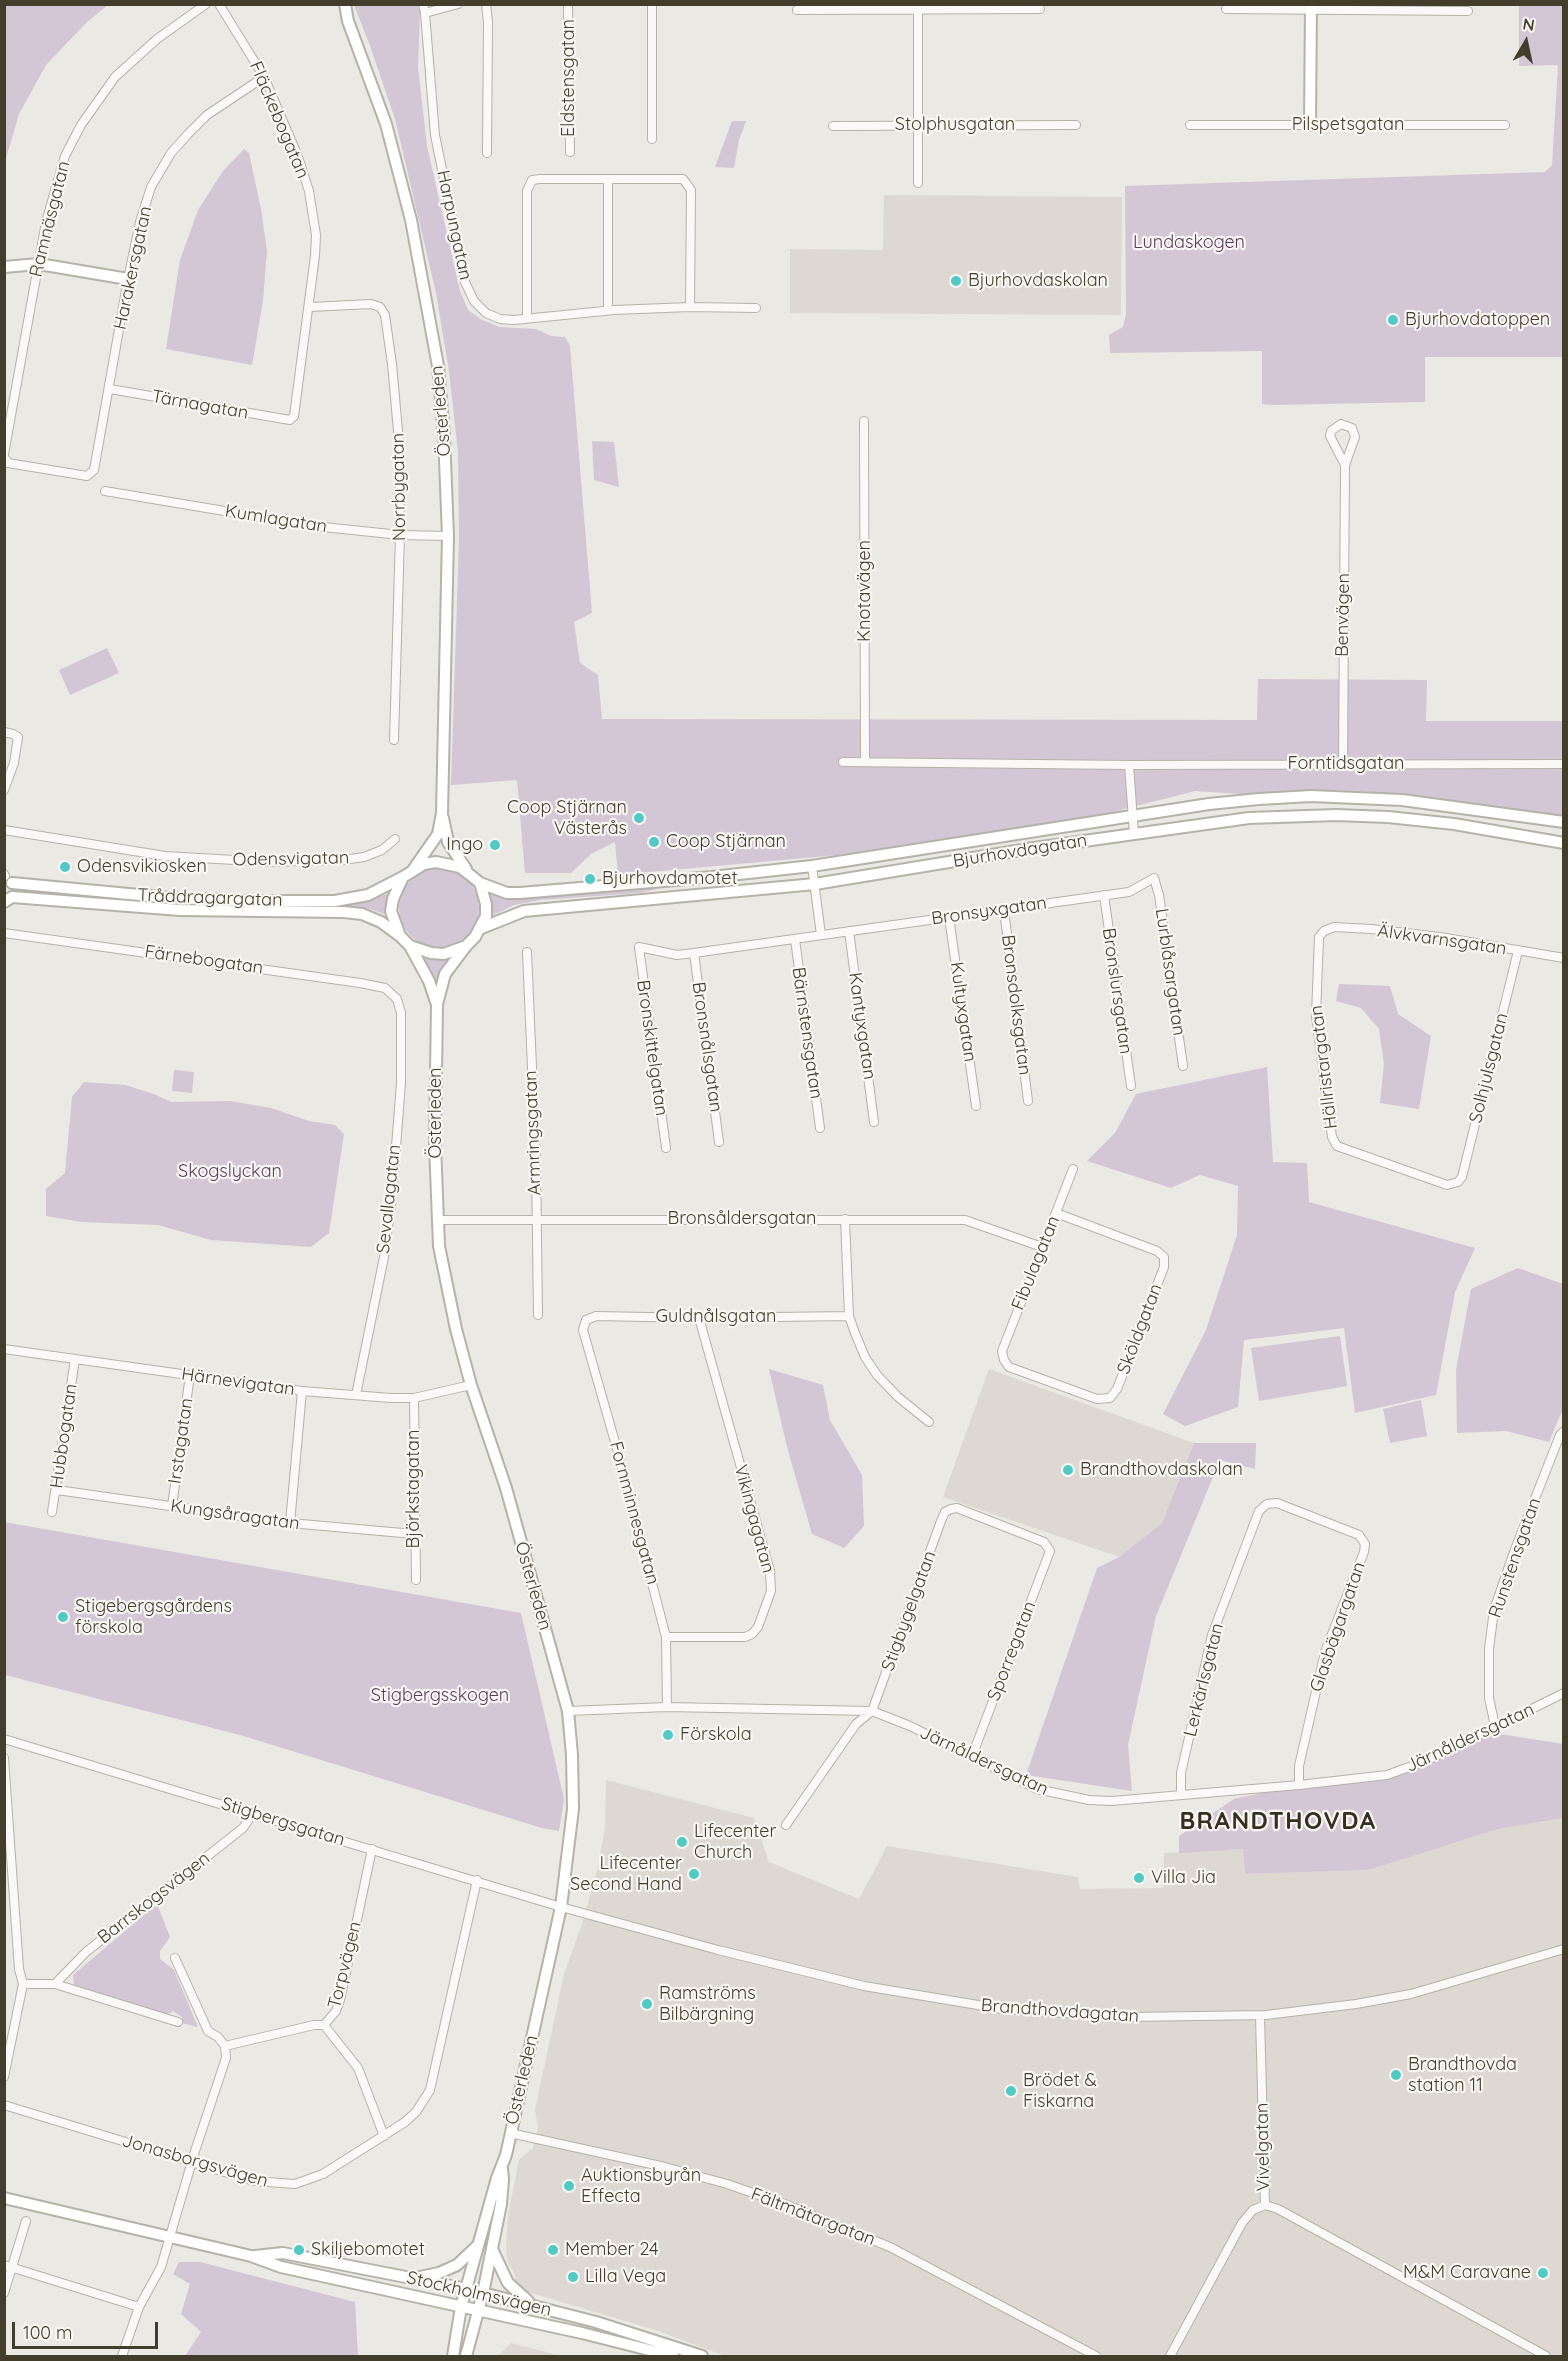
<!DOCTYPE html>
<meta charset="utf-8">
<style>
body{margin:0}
#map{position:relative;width:1568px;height:2361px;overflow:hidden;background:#ebe9e4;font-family:Quicksand,sans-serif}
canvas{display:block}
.frame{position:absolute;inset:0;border:6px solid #433d2c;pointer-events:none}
.north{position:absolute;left:1496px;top:12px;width:60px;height:60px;-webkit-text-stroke:4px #f8f7f4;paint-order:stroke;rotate:9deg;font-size:16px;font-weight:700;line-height:24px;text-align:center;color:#433d2c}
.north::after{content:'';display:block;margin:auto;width:21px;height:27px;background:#433d2c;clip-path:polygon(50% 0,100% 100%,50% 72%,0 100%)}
.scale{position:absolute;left:12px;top:2322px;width:146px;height:27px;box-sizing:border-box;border:3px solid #433d2c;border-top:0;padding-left:8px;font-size:18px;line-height:21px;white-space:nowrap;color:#433d2c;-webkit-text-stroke:4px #f8f7f4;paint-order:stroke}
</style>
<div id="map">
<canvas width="1568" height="2361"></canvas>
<div class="frame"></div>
<div class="north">N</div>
<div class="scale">100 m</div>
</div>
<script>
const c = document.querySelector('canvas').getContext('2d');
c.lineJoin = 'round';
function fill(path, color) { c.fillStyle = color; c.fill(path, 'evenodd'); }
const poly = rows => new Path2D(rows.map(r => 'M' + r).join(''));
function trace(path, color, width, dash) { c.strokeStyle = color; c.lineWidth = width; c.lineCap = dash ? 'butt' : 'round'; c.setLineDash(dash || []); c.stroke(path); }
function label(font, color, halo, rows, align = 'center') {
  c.font = font + ' Quicksand,sans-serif'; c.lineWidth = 4.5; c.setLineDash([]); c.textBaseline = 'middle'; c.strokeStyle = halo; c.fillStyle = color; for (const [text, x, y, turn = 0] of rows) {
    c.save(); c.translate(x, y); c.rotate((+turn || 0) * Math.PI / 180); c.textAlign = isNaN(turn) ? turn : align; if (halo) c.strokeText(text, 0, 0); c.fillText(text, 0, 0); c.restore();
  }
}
fill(poly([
 [884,195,1122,197,1121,315,790,313,790,249,883,250],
 [989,1369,1194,1443,1162,1523,1119,1557,943,1497],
 [606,1780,754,1818,769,1862,859,1899,887,1846,1078,1877,1080,1889,1163,1888,1164,1853,1243,1849,1245,1874,1369,1870,1498,1829,1563,1818,1563,2356,725,2356,658,2331,525,2291,513,2282,516,2277,507,2260,506,2245,508,2215,519,2160,533,2148,538,2128,535,2110,564,1974,581,1927,598,1867,605,1828],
 [511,2343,562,2356,498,2356]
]), '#ddd9d2');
fill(poly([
 [5,4,108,5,86,23,46,65,19,114,5,162],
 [354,5,418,5,420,11,418,68,427,146,460,291,468,310,482,320,500,327,536,329,551,336,565,337,570,346,592,613,574,622,580,663,598,675,602,719,1257,720,1258,679,1427,680,1426,721,1563,721,1563,820,1472,804,1370,792,1322,790,1240,794,1195,791,1101,815,837,855,618,875,615,842,591,854,571,873,525,873,517,780,451,785,459,538,458,452,449,371,436,293,395,119,369,43],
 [1519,5,1563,5,1563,357,1425,357,1425,402,1274,405,1262,404,1262,351,1110,353,1109,335,1123,327,1126,314,1125,186,1545,172,1552,165,1558,65,1519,66],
 [732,121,746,121,739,140,734,168,715,167],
 [244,149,249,153,261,209,267,251,263,301,252,365,166,349,180,260,198,210,223,171],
 [592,441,614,442,619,487,594,480],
 [107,648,119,673,70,695,59,670],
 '399 908a40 40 0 1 1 80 0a40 40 0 1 1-80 0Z',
 [670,886,640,893,541,900,514,905,492,916,491,894,505,897],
 [387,894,386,915,370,909,343,907,369,901],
 [423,957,448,959,435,981],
 [1339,984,1390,986,1398,1014,1431,1036,1419,1109,1380,1103,1384,1064,1379,1029,1361,1008,1336,1001],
 [1267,1067,1273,1162,1307,1163,1309,1202,1475,1248,1455,1292,1436,1395,1355,1413,1344,1328,1244,1340,1238,1407,1185,1426,1163,1414,1206,1330,1237,1235,1238,1186,1200,1175,1171,1188,1087,1161,1115,1133,1136,1094],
 [174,1070,194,1072,192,1093,172,1091],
 [84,1082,125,1085,154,1094,171,1102,230,1101,271,1108,309,1121,335,1125,344,1134,329,1233,311,1247,211,1240,158,1225,82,1222,46,1216,46,1189,65,1173,72,1097],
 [1518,1268,1563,1284,1563,1409,1549,1442,1506,1431,1457,1433,1456,1370,1471,1289],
 [1340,1336,1347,1386,1259,1401,1251,1348],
 [769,1369,823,1385,830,1420,862,1475,864,1526,844,1548,812,1534,787,1447],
 [1421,1400,1427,1436,1390,1443,1383,1409],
 [1194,1443,1256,1443,1255,1469,1220,1460,1156,1616,1128,1745,1132,1791,1026,1775,1097,1568,1119,1557,1162,1523],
 [4,1522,521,1613,564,1799,559,1831,542,1828,240,1735,5,1675],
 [1487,1732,1563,1744,1563,1818,1498,1829,1369,1870,1245,1874,1243,1849,1179,1853,1179,1836,1234,1799,1295,1786,1393,1773],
 [157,1904,170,1937,160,1951,160,1959,174,1970,198,2027,181,2023,182,2017,173,2011,164,2016,74,1985,73,1975],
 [179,2262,200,2262,355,2302,358,2356,185,2356,201,2332,181,2314,190,2284,173,2274]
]), '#d3c6d5');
const street = poly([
 [423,4,425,13,435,135,465,282,474,301,486,313,500,319,514,320,614,310,690,307,756,308],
 [486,4,488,22,487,153],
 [568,4,570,152],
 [1226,9,1468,11],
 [797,10,1040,9],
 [425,13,458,4],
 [1190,125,1505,125],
 [833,126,1076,125],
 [652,139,652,4],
 [608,179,608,310],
 [918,183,918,6],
 [310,307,371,304,380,307,385,315,392,364,399,442,400,535,394,740],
 [527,318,527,191,532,180,540,179,683,179,691,190,690,307],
 [110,389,290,420,294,416,315,256,316,235,309,191,297,154,264,77,219,4],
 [864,421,865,761],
 [4,454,46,222,65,156,81,125,115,77,157,39,206,4],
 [4,457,8,463,87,476,94,470,128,279,140,222,151,187,171,153,188,134,207,115,264,77],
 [105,491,314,526,400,535,448,536],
 [4,732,13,734,18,737,14,763,4,790],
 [843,762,1129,765,1564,764],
 [1343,764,1345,465,1330,436,1331,431,1341,424,1352,428,1355,437,1345,465],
 [1129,765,1134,834],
 [4,830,165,856,269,862,343,860,364,857,382,850,395,839],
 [812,866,821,935],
 [4,874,5,876],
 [1104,895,1131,1086],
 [1004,910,1028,1101],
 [949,917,976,1106],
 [849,931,874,1122],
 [4,933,360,983,385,988,397,999,401,1013,401,1083,392,1197,384,1257,356,1395],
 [795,939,820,1128],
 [1518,951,1462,1177,1458,1182,1447,1185,1337,1146,1332,1137,1316,1016,1319,937,1324,931,1334,927,1371,929,1440,937,1564,958],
 [527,952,536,1160,538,1315],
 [694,953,719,1142],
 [666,1148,639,947,677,955,694,953,1129,892,1154,878,1159,895,1183,1066],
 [1056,1213,1157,1251,1164,1257,1164,1267,1117,1389,1110,1398,1097,1399,1009,1367,1004,1360,1002,1351,1073,1169],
 [845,1219,849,1316,855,1333,865,1357,877,1375,898,1397,929,1422],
 [437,1220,965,1220,1042,1247],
 [4,1349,302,1391,391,1398,414,1398,471,1385],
 [414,1398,416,1580],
 [57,1490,290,1523,414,1534],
 [172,1506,190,1375],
 [52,1512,75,1359],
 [290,1523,302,1391],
 [666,1637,745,1637,752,1634,758,1627,771,1591,770,1571,699,1318],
 [667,1707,666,1637,619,1456,583,1330,586,1320,596,1316,699,1318,849,1316],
 [568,1711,667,1707,872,1711,910,1726,1037,1789,1089,1800,1112,1801,1299,1785,1387,1775,1426,1761,1564,1693],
 [1495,1726,1489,1698,1489,1649,1494,1610,1514,1552,1560,1435,1564,1431],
 [4,1739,561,1907,718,1950,864,1986,1002,2009,1128,2017,1266,2015,1356,2004,1411,1994,1564,1949],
 [4,1758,19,1969,23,1984,4,2077],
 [1181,1795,1181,1773,1212,1635,1259,1511,1267,1504,1277,1503,1359,1535,1365,1544,1364,1552,1325,1652,1299,1766,1299,1785],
 [786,1825,856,1724,872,1711,941,1521,945,1512,951,1509,957,1508,1044,1542,1050,1551,972,1756],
 [372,1849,340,2000,336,2011,324,2025,358,2068,384,2136],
 [23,1984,55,1984,178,2022],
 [55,1984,86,1952,243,1828,253,1813],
 [225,2046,314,2025,324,2025],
 [4,2105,254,2181,295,2184,323,2174,405,2122,416,2112,430,2090,477,1880],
 [510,2133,665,2167,727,2184,787,2205,890,2247,1096,2356],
 [1265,2205,1278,2209,1546,2356],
 [4,2265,139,2307],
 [4,2293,26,2221],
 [122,2356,139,2307,161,2267,195,2151,226,2058,225,2046,218,2037,208,2031,175,1958],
 [1170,2356,1242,2223,1253,2210,1265,2205,1260,2016]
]);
const secondary = poly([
 [345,4,348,21,386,124,411,220,438,366,444,435,448,536,442,813,438,834,413,870],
 [1310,125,1311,4],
 [4,267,39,264,128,279],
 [443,818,448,842,466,869],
 [436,862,460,867,469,874,480,883,486,904,486,916,475,937,466,946,444,954,431,953,410,946,400,936,391,911,393,899,403,877,424,864,436,862],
 [12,883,171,898,257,901,335,901,368,895,403,877],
 [480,883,507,893,520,893,712,877,812,866,1209,804,1259,799,1311,796,1402,800,1564,822],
 [4,902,12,897,180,910,344,912,362,914,381,922,400,936],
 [479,929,524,911,815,884,1034,848,1249,818,1336,815,1388,817,1454,824,1564,843],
 [410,946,429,981,436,1002],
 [4,2198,251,2256,281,2267,582,2333,673,2356],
 [492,2249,508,2283,528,2301],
 [255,2256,283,2253,467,2289,596,2322,702,2356],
 [420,2277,439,2273,457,2265,478,2245],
 [453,2356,461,2307,497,2178,506,2155,561,1907,573,1809,572,1755,568,1711,506,1488,471,1385,456,1329,439,1246,435,1145,437,1004,445,974,466,946],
 [466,2356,483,2293,501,2204,503,2179,502,2169]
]);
trace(street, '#b5b2a9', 10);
trace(secondary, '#b5b2a9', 14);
trace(street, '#faf9f7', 8);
trace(secondary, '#fff', 10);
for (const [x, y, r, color] of [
 [956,281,6,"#51c9c5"],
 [1393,320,6,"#51c9c5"],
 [639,818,6,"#51c9c5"],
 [654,842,6,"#51c9c5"],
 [495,845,6,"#51c9c5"],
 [65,867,6,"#51c9c5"],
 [590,879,6,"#51c9c5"],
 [1068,1470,6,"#51c9c5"],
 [63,1617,6,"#51c9c5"],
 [668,1735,6,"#51c9c5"],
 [682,1842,6,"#51c9c5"],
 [694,1874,6,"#51c9c5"],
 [1139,1878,6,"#51c9c5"],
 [647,2004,6,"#51c9c5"],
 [1396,2075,6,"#51c9c5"],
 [1011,2091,6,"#51c9c5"],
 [569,2186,6,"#51c9c5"],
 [299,2250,6,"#51c9c5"],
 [553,2250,6,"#51c9c5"],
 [1543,2273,6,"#51c9c5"],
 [573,2277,6,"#51c9c5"]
]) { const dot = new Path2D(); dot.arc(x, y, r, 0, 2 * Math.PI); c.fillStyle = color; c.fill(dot); trace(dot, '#f8f7f4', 2); }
label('18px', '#433d2c', '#f8f7f4', [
 ["Eldstensgatan",569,78,-90],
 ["Fläckebogatan",279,120,67],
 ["Stolphusgatan",955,125],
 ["Pilspetsgatan",1348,125],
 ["Ramnäsgatan",50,219,-76],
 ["Harpungatan",454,225,78],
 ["Harakersgatan",133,268,-78],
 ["Tärnagatan",200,405,10],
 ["Österleden",441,411,-95],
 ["Norrbygatan",399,487,-91],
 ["Kumlagatan",276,519,9],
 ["Knotavägen",865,591,-90],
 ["Benvägen",1343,615,-89],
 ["Forntidsgatan",1346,764],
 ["Bjurhovdagatan",1020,851,-9],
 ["Odensvigatan",291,859,-1],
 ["Tråddragargatan",210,898,2],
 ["Bronsyxgatan",989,911,-8],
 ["Älvkvarnsgatan",1442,940,8],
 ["Färnebogatan",204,960,8],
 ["Lurblåsargatan",1170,972,82],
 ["Bronslursgatan",1117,991,82],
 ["Bronsdolksgatan",1016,1005,83],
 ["Kultyxgatan",963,1012,82],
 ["Kantyxgatan",862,1026,82],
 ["Bärnstensgatan",807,1033,82],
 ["Bronsnålsgatan",707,1047,82],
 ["Bronskittelgatan",652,1048,82],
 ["Hällristargatan",1324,1067,-97],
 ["Solhjulsgatan",1489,1068,-76],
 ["Österleden",436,1113,-90],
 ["Armringsgatan",533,1133,-92],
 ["Sevallagatan",389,1199,-84],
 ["Bronsåldersgatan",742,1219],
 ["Fibulagatan",1036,1263,-68],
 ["Guldnålsgatan",716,1317],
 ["Sköldgatan",1140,1329,-69],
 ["Härnevigatan",238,1382,8],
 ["Hubbogatan",64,1436,-82],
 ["Irstagatan",181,1441,-82],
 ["Björkstagatan",414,1489,-90],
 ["Fornminnesgatan",634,1513,75],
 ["Kungsåragatan",235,1515,8],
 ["Vikingagatan",754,1519,75],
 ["Runstensgatan",1515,1558,-71],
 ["Österleden",533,1586,74],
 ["Stigbygelgatan",909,1611,-70],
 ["Glasbägargatan",1338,1627,-71],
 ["Sporregatan",1012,1651,-69],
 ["Lerkärlsgatan",1204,1680,-76],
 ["Järnåldersgatan",1470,1738,-25],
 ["Järnåldersgatan",984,1761,25],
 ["Stigbergsgatan",283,1822,17],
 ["Barrskogsvägen",154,1898,-38],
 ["Torpvägen",345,1965,-76],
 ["Brandthovdagatan",1060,2011,4],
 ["Österleden",522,2080,-77],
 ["Vivelgatan",1263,2147,-91],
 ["Jonasborgsvägen",195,2161,16],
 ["Fältmätargatan",813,2217,21],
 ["Stockholmsvägen",479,2294,13]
]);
label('18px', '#5c3a5e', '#f8f7f4', [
 ["Lundaskogen",1189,243],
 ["Skogslyckan",230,1172],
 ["Stigbergsskogen",440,1696]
]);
label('18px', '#433d2c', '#f8f7f4', [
 ["Bjurhovdaskolan",968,281],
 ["Bjurhovdatoppen",1405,320],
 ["Coop Stjärnan",627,808,"right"],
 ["Västerås",627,829,"right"],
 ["Coop Stjärnan",666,842],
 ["Ingo",483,845,"right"],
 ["Odensvikiosken",77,867],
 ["Bjurhovdamotet",602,879],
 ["Brandthovdaskolan",1080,1470],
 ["Stigebergsgårdens",75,1607],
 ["förskola",75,1628],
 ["Förskola",680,1735],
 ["Lifecenter",694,1832],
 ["Church",694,1853],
 ["Lifecenter",682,1864,"right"],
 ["Second Hand",682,1885,"right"],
 ["Villa Jia",1151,1878],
 ["Ramströms",659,1994],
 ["Bilbärgning",659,2015],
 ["Brandthovda",1408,2065],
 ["station 11",1408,2086],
 ["Brödet &",1023,2081],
 ["Fiskarna",1023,2102],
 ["Auktionsbyrån",581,2176],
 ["Effecta",581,2197],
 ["Skiljebomotet",311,2250],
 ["Member 24",565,2250],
 ["M&M Caravane",1531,2273,"right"],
 ["Lilla Vega",585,2277]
], 'left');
c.letterSpacing = '1.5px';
label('bold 24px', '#342f1e', '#f8f7f4', [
 ["BRANDTHOVDA",1278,1822]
]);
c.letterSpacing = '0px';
</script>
